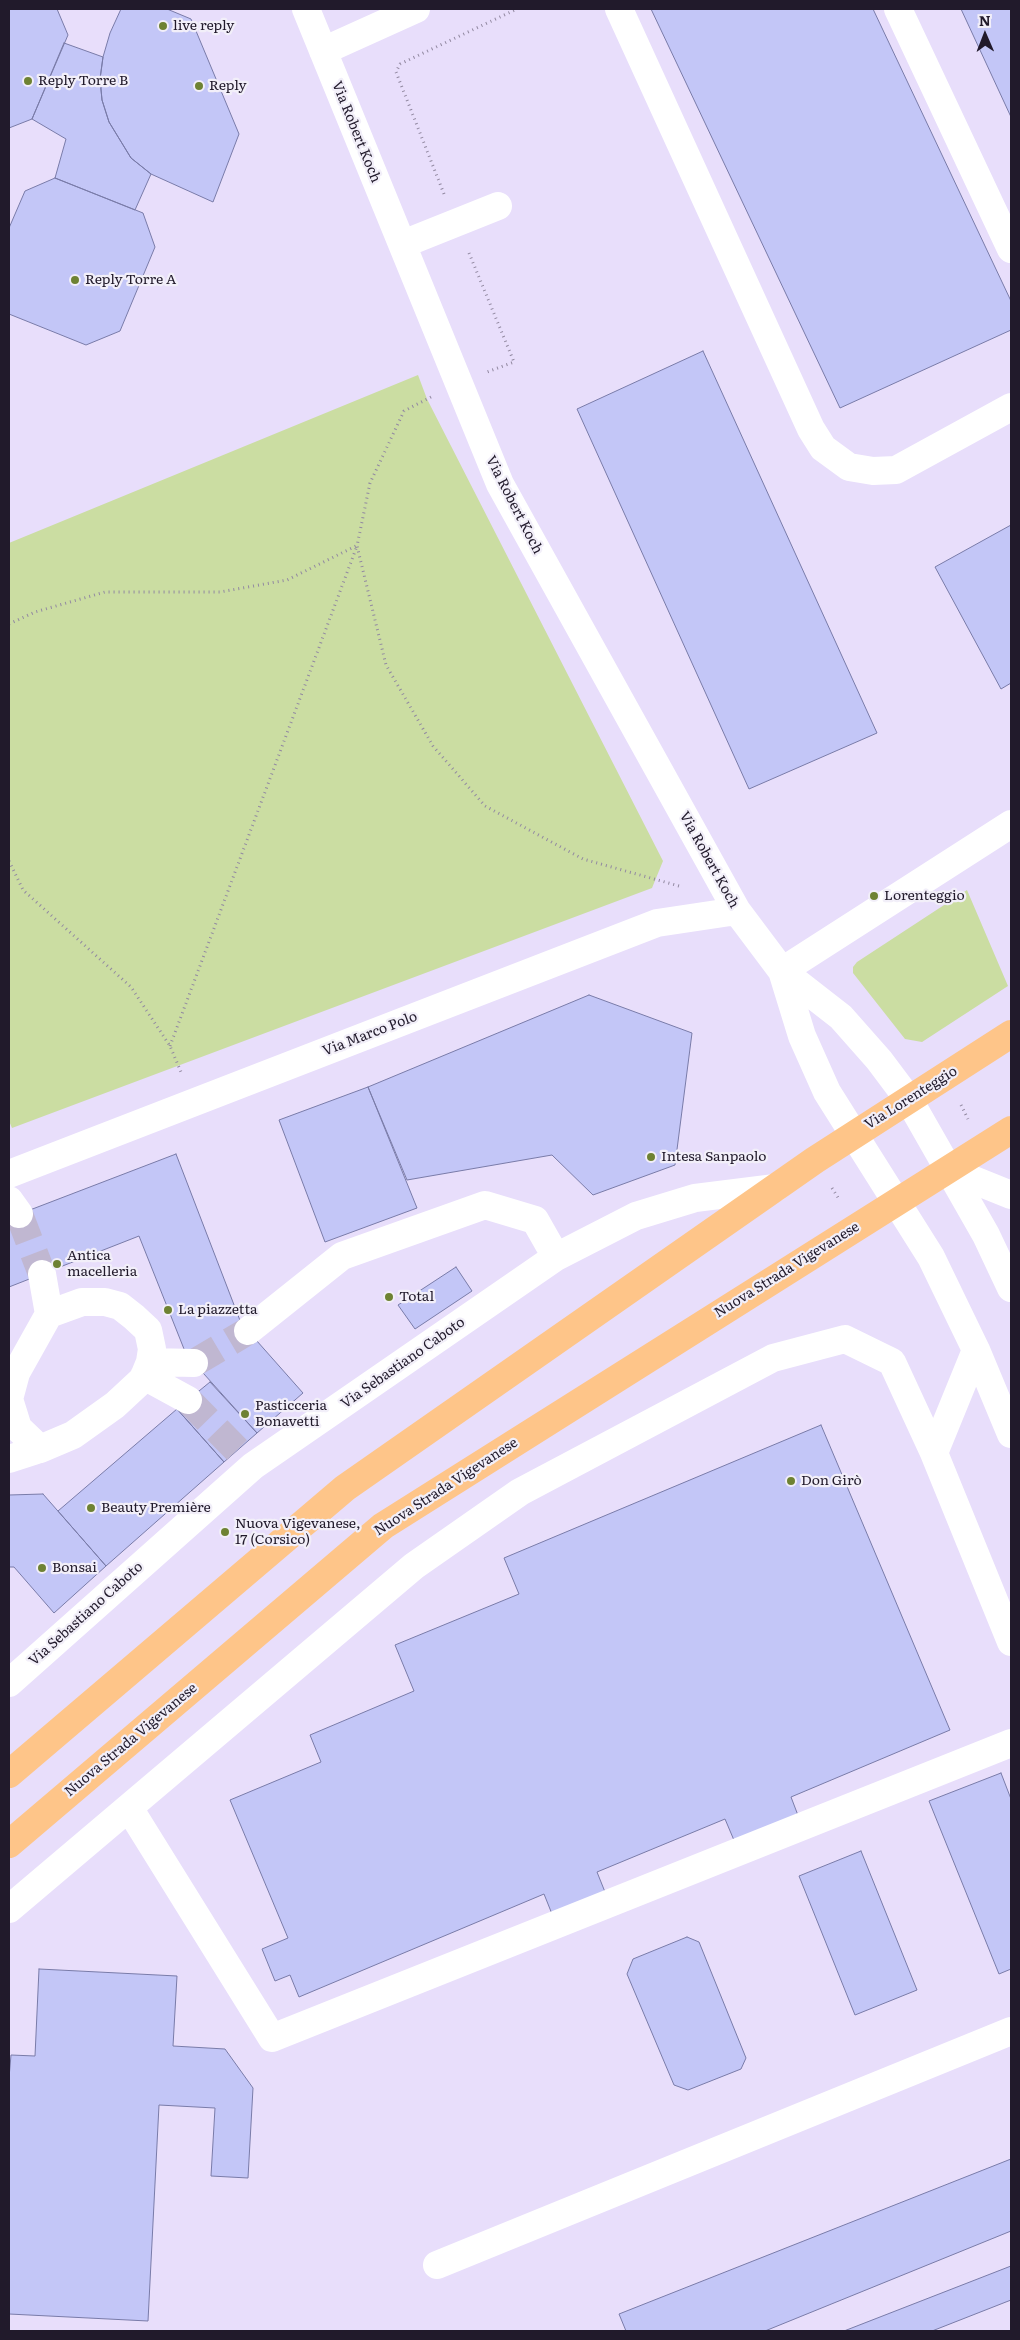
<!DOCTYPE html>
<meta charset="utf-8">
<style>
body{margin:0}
#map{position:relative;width:1020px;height:2340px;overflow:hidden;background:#e8defb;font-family:Literata,serif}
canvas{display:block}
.frame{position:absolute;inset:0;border:10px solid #211a2b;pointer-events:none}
.north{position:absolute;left:960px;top:10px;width:50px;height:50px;-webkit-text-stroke:4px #f2eff9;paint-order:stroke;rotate:359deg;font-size:14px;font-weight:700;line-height:20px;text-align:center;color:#211a2b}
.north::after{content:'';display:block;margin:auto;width:18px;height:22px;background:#211a2b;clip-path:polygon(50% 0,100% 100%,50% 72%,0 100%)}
</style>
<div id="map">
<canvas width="1020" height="2340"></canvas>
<div class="frame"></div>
<div class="north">N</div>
</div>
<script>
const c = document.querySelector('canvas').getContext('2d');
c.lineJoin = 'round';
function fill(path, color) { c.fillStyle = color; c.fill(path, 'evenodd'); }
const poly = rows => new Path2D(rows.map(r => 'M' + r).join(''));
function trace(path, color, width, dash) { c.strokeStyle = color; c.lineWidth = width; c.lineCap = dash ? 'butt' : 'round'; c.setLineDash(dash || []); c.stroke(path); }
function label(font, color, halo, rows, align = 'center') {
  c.font = font + ' Literata,serif'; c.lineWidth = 4.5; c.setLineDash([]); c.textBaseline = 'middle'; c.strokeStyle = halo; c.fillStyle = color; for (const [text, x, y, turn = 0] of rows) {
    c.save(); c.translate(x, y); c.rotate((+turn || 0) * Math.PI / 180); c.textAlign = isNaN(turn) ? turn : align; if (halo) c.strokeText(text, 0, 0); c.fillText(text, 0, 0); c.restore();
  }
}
fill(poly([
 [418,375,427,399,663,861,652,888,12,1128,9,1121,9,543],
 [967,890,1008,986,922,1042,905,1039,853,973,853,967,857,962]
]), '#cbdda2');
const building = poly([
 [9,9,57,9,68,35,32,119,9,128,9,9],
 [121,9,167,9,191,19,239,134,213,202,151,174,131,158,109,122,102,100,100,79,103,57,110,33,121,9],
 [651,9,873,9,1011,301,1011,330,840,408,651,9],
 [961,9,1011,9,1011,117,961,9],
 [64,43,103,57,100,79,102,100,109,122,131,158,151,174,135,210,55,178,66,139,32,119,64,43],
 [55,178,143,213,155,247,120,331,86,345,9,314,9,228,25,191,55,178],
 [703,351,877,733,749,789,577,409,703,351],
 [1011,525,1011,683,1001,689,935,567,1011,525],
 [589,995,692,1033,675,1165,593,1195,552,1155,407,1180,368,1087,589,995],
 [368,1087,417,1208,325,1242,279,1120,368,1087],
 [176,1154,241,1323,303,1393,257,1433,186,1354,139,1236,9,1287,9,1218,176,1154],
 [456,1267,472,1291,415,1329,398,1305,456,1267],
 [210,1382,257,1433,224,1462,177,1409,210,1382],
 [177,1409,224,1462,106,1566,58,1511,177,1409],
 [821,1425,950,1730,791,1797,799,1818,736,1845,725,1819,597,1872,609,1902,556,1924,544,1894,299,1997,290,1975,275,1981,262,1949,288,1938,230,1800,321,1762,310,1735,414,1691,395,1645,519,1594,504,1558,821,1425],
 [43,1494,106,1566,54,1613,14,1567,9,1567,9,1495,43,1494],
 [1001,1773,1011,1799,1011,1969,999,1974,929,1801,1001,1773],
 [861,1851,917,1990,855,2015,799,1876,861,1851],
 [687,1937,699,1942,746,2058,741,2069,688,2090,674,2085,627,1974,633,1959,687,1937],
 [39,1969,177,1976,173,2046,225,2049,253,2088,248,2178,211,2176,215,2108,159,2105,148,2321,9,2314,9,2078,11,2055,35,2056,39,1969],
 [1011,2159,1011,2231,765,2331,626,2331,619,2314,1011,2159],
 [1011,2266,1011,2300,932,2331,844,2331,1011,2266]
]);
fill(building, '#c3c6f7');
trace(building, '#797ba8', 1);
trace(poly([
 [19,1214,42,1274],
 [194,1363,248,1331],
 [188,1400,238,1451]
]), '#c0b7d1', 28, [28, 14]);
trace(poly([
 [444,194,396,72,400,64,517,9],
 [469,253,514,362,487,372],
 [431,397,404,411,370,483,357,546,386,665,433,746,485,806,583,859,679,886],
 [9,624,35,612,105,592,220,592,287,580,356,546],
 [9,861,23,890,131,987,170,1046,181,1072],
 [170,1046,357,546],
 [961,1105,968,1119],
 [832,1188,839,1199]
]), '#9289a1', 3, [1, 4]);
trace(poly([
 [306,9,500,484,737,911,782,971,841,1017,879,1060,909,1100,986,1235,1011,1288],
 [619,9,811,429,823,448,849,467,873,471,896,470,1011,407],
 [898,9,1011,249],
 [323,51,416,9],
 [403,244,498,206],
 [782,971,802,1036,827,1092,931,1257,976,1350,1011,1434],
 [782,971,1011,824],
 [949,1170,1011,1195],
 [9,1174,657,923,737,911],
 [9,1200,19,1214],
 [42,1274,49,1314],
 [82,1302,105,1302,120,1306,134,1317,148,1330,152,1349,150,1362,143,1379,115,1405,73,1435,40,1449,18,1428,9,1399,16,1373,49,1314,82,1302],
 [248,1331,342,1256,485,1205,535,1220,556,1257],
 [150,1362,194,1363],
 [144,1376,188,1400],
 [934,1453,976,1350],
 [9,1459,40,1449],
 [9,1683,253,1466,556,1257,636,1216,695,1198,775,1188],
 [129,1808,272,2038,1011,1743],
 [9,1909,414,1566,520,1492,773,1358,845,1339,892,1362,934,1453,1011,1642],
 [437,2265,1011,2031]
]), '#fff', 28);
trace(poly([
 [9,1774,345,1488,815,1160,1011,1034],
 [9,1844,383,1526,1011,1130]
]), '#fec589', 28);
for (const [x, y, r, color] of [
 [163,26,5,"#6e8233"],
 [28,81,5,"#6e8233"],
 [199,86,5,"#6e8233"],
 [75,280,5,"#6e8233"],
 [874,896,5,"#6e8233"],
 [651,1157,5,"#6e8233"],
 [57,1264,5,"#6e8233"],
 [389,1297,5,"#6e8233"],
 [168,1310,5,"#6e8233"],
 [245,1414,5,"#6e8233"],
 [791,1481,5,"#6e8233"],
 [91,1508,5,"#6e8233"],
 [225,1532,5,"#6e8233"],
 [42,1568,5,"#6e8233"]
]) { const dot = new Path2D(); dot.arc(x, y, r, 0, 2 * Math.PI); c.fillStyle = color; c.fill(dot); trace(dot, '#f2eff9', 2); }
label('14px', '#211a2b', '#f2eff9', [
 ["live reply",173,26],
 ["Reply Torre B",38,81],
 ["Reply",209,86],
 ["Reply Torre A",85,280],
 ["Lorenteggio",884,896],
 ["Intesa Sanpaolo",661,1157],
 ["Antica",67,1256],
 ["macelleria",67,1272],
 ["Total",399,1297],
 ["La piazzetta",178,1310],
 ["Pasticceria",255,1406],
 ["Bonavetti",255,1422],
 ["Don Girò",801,1481],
 ["Beauty Première",101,1508],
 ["Nuova Vigevanese,",235,1524],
 ["17 (Corsico)",235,1540],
 ["Bonsai",52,1568]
], 'left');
label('14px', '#211a2b', '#f2eff9', [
 ["Via Robert Koch",356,132,68],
 ["Via Robert Koch",514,505,63],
 ["Via Robert Koch",709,860,61],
 ["Via Marco Polo",370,1034,-21],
 ["Via Lorenteggio",911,1098,-32],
 ["Nuova Strada Vigevanese",787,1270,-32],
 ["Via Sebastiano Caboto",403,1363,-35],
 ["Nuova Strada Vigevanese",446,1487,-33],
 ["Via Sebastiano Caboto",86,1614,-42],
 ["Nuova Strada Vigevanese",131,1740,-40]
]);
</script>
